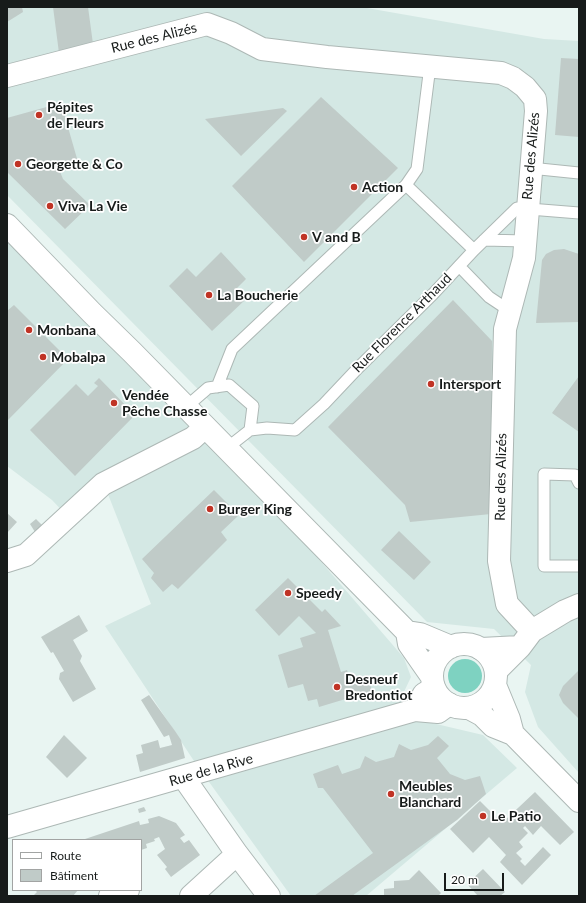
<!DOCTYPE html>
<meta charset="utf-8">
<style>
body{margin:0}
#map{position:relative;width:586px;height:903px;overflow:hidden;background:#e9f5f2;font-family:Lato,sans-serif}
canvas{display:block}
.frame{position:absolute;inset:0;border:8px solid #171b1a;pointer-events:none}
.legend{position:absolute;left:12px;top:839px;width:130px;height:52px;box-sizing:border-box;background:#fff;border:1px solid #a2a4a3;margin:0;padding:5px 7px;list-style:none;font-size:12px;color:#171b1a}
.legend li{display:flex;align-items:center;gap:8px;height:20px}
.legend b{width:20px;border:1px solid #a2a4a3}
.scale{position:absolute;left:444px;top:873px;width:60px;height:18px;box-sizing:border-box;border:2px solid #171b1a;border-top:0;padding-left:5px;font-size:12px;line-height:14px;white-space:nowrap;color:#171b1a;-webkit-text-stroke:3px #fff;paint-order:stroke}
</style>
<div id="map">
<canvas width="586" height="903"></canvas>
<div class="frame"></div>
<ul class="legend">
<li><b style="height:5px;background:#fff"></b>Route</li>
<li><b style="height:11px;background:#c0cbc8"></b>Bâtiment</li>
</ul>
<div class="scale">20 m</div>
</div>
<script>
const c = document.querySelector('canvas').getContext('2d');
c.lineJoin = 'round';
function fill(path, color) { c.fillStyle = color; c.fill(path, 'evenodd'); }
const poly = rows => new Path2D(rows.map(r => 'M' + r).join(''));
function trace(path, color, width, dash) { c.strokeStyle = color; c.lineWidth = width; c.lineCap = dash ? 'butt' : 'round'; c.setLineDash(dash || []); c.stroke(path); }
function label(font, color, halo, rows, align = 'center') {
  c.font = font + ' Lato,sans-serif'; c.lineWidth = 3.5; c.setLineDash([]); c.textBaseline = 'middle'; c.strokeStyle = halo; c.fillStyle = color; for (const [text, x, y, turn = 0] of rows) {
    c.save(); c.translate(x, y); c.rotate((+turn || 0) * Math.PI / 180); c.textAlign = isNaN(turn) ? turn : align; if (halo) c.strokeText(text, 0, 0); c.fillText(text, 0, 0); c.restore();
  }
}
fill(poly([
 [7,7,361,7,544,39,579,41,579,773,538,727,525,692,531,665,494,629,427,622,7,195],
 [7,225,205,427,404,658,411,677,402,696,432,723,483,735,517,768,366,896,291,896,194,761,105,626,151,604,104,484,68,517,52,500,7,466]
]), '#d4e8e4');
fill(poly([
 '448 676a17 17 0 1 1 34 0a17 17 0 1 1-34 0Z'
]), '#7ed2c1');
fill(poly([
 [7,7,22,7,23,12,7,22],
 [53,7,88,7,93,44,59,53],
 [561,58,579,59,579,137,555,135],
 [321,97,398,168,304,262,232,186],
 [61,103,78,162,59,169,63,179,90,205,65,229,7,172,7,118],
 [283,108,287,111,241,156,205,119],
 [564,249,579,254,579,322,536,323,542,260,546,254,554,250],
 [221,252,246,279,235,290,245,300,212,331,169,286,187,268,196,277],
 [453,300,492,341,491,514,410,522,405,505,328,427],
 [14,305,68,359,7,421,7,311],
 [579,376,579,432,552,413],
 [99,378,135,415,75,476,30,430,76,384,88,396,98,386,94,383],
 [214,490,239,515,221,532,227,540,178,589,172,584,163,592,151,578,154,573,142,559],
 [7,513,17,522,7,533],
 [36,519,42,525,35,532,30,524],
 [399,531,431,562,414,580,381,550],
 [288,578,322,612,325,609,341,626,328,630,341,672,347,670,350,680,367,675,372,691,319,707,317,699,308,701,303,684,288,688,278,655,303,647,300,638,316,633,299,616,279,636,255,610],
 [79,615,88,631,73,640,82,656,80,661,96,689,73,702,59,679,60,673,64,671,53,652,51,653,41,637],
 [579,670,579,719,563,703,559,695,563,686],
 [149,695,175,731,181,740,185,758,140,772,136,755,143,753,141,745,158,740,160,748,172,745,169,735,164,737,141,700],
 [64,735,87,758,67,778,46,757],
 [438,736,449,746,437,758,450,774,465,780,480,776,486,794,457,820,352,896,314,896,373,853,323,788,318,788,313,774,338,765,342,774,360,768,365,756,376,762,394,757,399,744,411,750,428,745],
 [535,792,574,832,560,845,541,826,533,835,525,826,523,828,528,833,519,842,523,847,516,853,522,859,520,861,525,866,543,847,551,855,522,885,500,862,506,855,489,837,473,853,450,829,480,801,502,823],
 [144,807,146,811,139,813,138,809],
 [159,816,176,823,185,835,180,838,184,843,189,840,200,855,171,877,165,869,167,867,157,855,165,849,159,837,154,839,155,841,146,844,147,848,141,850,141,840,82,840,139,821,140,825,149,823,148,819],
 [483,869,505,892,500,896,478,896,467,884],
 [419,870,441,893,438,896,384,896,384,889,394,888,394,881,409,880],
 [35,890,78,890,73,896,33,896,37,892]
]), '#c0cbc8');
const lane = poly([
 [530,168,579,173],
 [484,240,525,241],
 [474,250,517,208,579,213],
 [459,266,489,297,510,311],
 [217,387,232,349,406,185,417,169,430,66],
 [186,407,208,388,229,385,253,406,250,430,227,448],
 [250,430,267,428,295,430,324,404,358,368,433,294,474,250,406,185],
 [579,483,575,475,544,474,544,566,579,566]
]);
const street = poly([
 [7,76,207,24,231,33,262,49,327,57,501,73,513,78,525,87,535,99,536,111,524,258,505,329,499,561,507,604,532,631],
 [7,561,26,555,103,484,193,438,205,427],
 [481,649,520,647],
 [496,671,520,647,532,631,565,611,579,605],
 [415,710,424,694,434,688],
 [184,778,237,854,269,896],
 [7,827,415,710,438,712,449,704],
 [110,896,112,894,128,890],
 [191,896,237,854]
]);
const secondary = poly([
 [7,225,92,313,132,352,407,632],
 [407,632,409,644,432,677],
 [407,632,420,634,451,647],
 '432 676a32 32 0 1 1 64 0a32 32 0 1 1-64 0Z',
 [495,685,509,719,513,734],
 [469,708,482,715,493,726,513,734,579,801]
]);
trace(lane, '#adb8b5', 13);
trace(street, '#adb8b5', 24);
trace(secondary, '#adb8b5', 24);
trace(lane, '#fff', 11);
trace(street, '#fff', 22);
trace(secondary, '#fff', 22);
for (const [x, y, r, color] of [
 [39,115,4,"#c03325"],
 [18,164,4,"#c03325"],
 [354,187,4,"#c03325"],
 [50,206,4,"#c03325"],
 [304,237,4,"#c03325"],
 [209,295,4,"#c03325"],
 [29,330,4,"#c03325"],
 [43,357,4,"#c03325"],
 [431,384,4,"#c03325"],
 [114,403,4,"#c03325"],
 [210,509,4,"#c03325"],
 [288,593,4,"#c03325"],
 [337,687,4,"#c03325"],
 [391,794,4,"#c03325"],
 [483,816,4,"#c03325"]
]) { const dot = new Path2D(); dot.arc(x, y, r, 0, 2 * Math.PI); c.fillStyle = color; c.fill(dot); trace(dot, '#fff', 1.5); }
label('14px', '#171b1a', '#fff', [
 ["Rue des Alizés",154,38,-14],
 ["Rue des Alizés",531,156,-85],
 ["Rue Florence Arthaud",402,323,-45],
 ["Rue des Alizés",501,477,-89],
 ["Rue de la Rive",211,770,-16]
]);
label('bold 14px', '#171b1a', '#fff', [
 ["Pépites",47,107],
 ["de Fleurs",47,123],
 ["Georgette & Co",26,164],
 ["Action",362,187],
 ["Viva La Vie",58,206],
 ["V and B",312,237],
 ["La Boucherie",217,295],
 ["Monbana",37,330],
 ["Mobalpa",51,357],
 ["Intersport",439,384],
 ["Vendée",122,395],
 ["Pêche Chasse",122,411],
 ["Burger King",218,509],
 ["Speedy",296,593],
 ["Desneuf",345,679],
 ["Bredontiot",345,695],
 ["Meubles",399,786],
 ["Blanchard",399,802],
 ["Le Patio",491,816]
], 'left');
</script>
